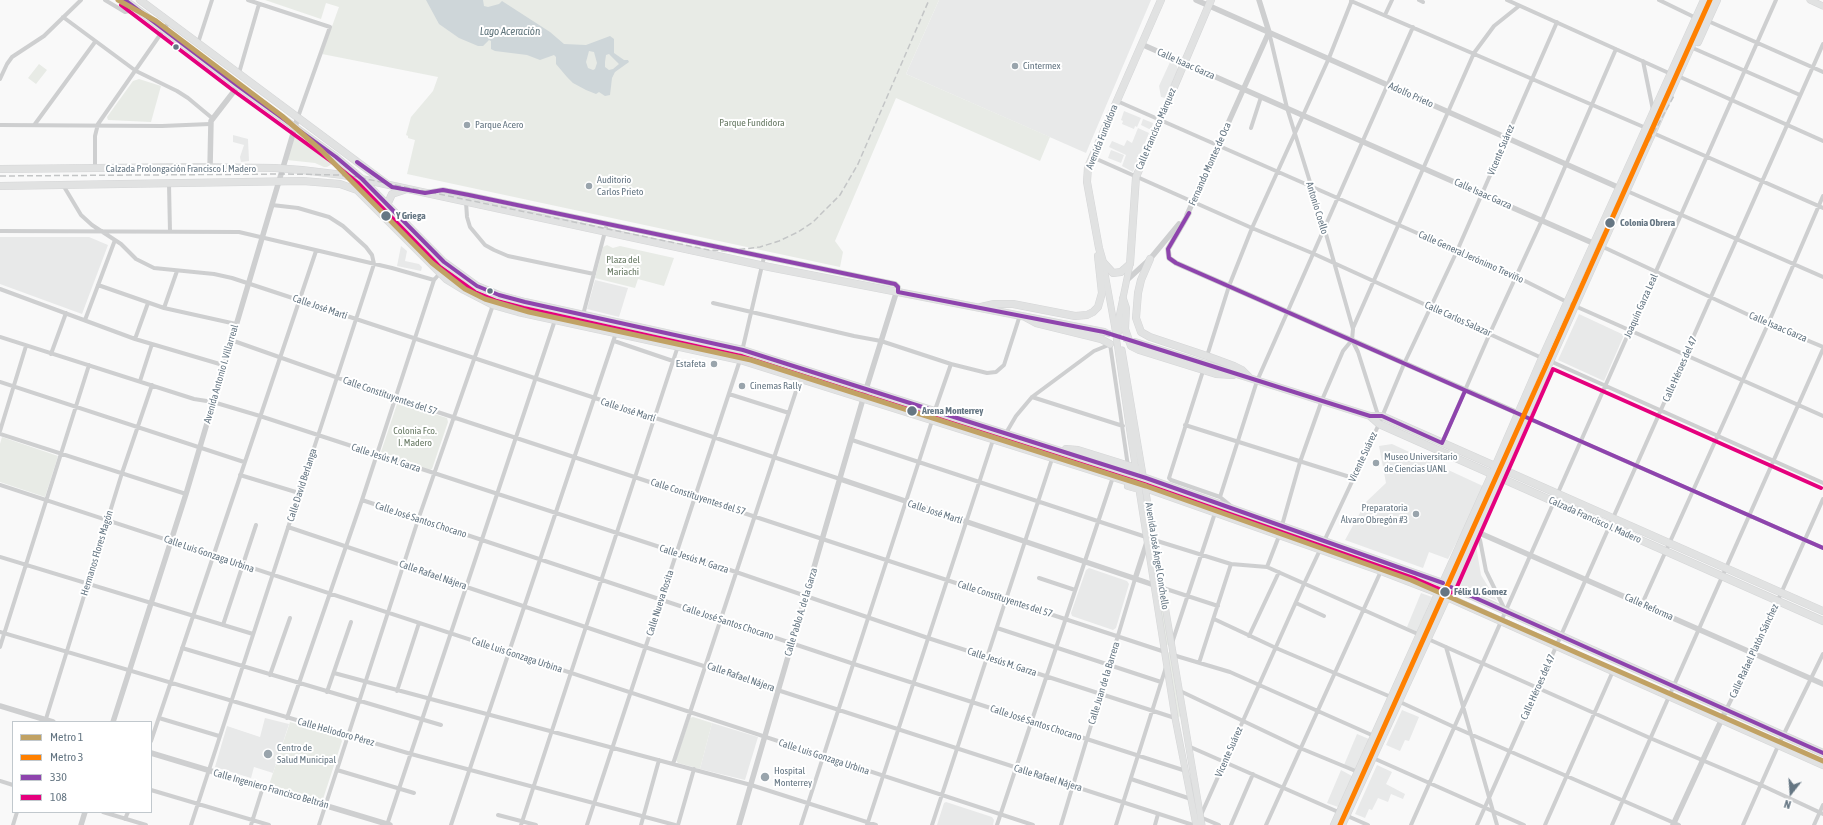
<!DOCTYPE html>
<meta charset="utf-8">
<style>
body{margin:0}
#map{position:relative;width:1823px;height:825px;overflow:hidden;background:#f9f9f9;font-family:"Asap Condensed",sans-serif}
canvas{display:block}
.legend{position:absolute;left:12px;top:721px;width:140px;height:92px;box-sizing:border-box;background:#fff;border:1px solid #c1c8cd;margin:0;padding:5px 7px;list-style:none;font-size:12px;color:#657683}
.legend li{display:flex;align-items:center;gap:8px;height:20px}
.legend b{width:20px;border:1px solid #c1c8cd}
.north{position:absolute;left:1771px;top:773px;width:40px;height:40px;-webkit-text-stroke:3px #fff;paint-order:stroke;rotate:197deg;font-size:11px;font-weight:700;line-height:16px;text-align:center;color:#657683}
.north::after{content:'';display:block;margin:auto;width:14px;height:18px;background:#657683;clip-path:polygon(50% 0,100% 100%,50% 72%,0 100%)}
</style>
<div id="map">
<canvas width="1823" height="825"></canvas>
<ul class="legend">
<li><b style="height:5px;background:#c1a264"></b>Metro 1</li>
<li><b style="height:5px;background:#ff8000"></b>Metro 3</li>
<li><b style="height:5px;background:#8e44ad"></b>330</li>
<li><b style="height:5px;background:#e5007d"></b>108</li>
</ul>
<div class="north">N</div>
</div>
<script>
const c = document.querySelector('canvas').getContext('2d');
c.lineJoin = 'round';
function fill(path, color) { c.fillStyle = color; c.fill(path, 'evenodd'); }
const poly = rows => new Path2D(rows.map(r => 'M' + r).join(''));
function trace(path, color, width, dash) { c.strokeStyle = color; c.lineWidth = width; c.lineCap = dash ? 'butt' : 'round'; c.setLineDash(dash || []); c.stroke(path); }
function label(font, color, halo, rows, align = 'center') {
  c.font = font + ' "Asap Condensed",sans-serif'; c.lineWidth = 4; c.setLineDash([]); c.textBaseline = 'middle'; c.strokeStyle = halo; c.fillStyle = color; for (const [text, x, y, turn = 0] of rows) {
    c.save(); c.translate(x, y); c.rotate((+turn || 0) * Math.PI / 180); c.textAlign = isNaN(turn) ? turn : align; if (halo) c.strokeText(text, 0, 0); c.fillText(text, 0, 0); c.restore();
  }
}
fill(poly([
 [939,0,1151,0,1086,153,906,74],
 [1170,62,1176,64,1178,69,1165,98,1161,97,1159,86],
 [1124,111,1141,118,1137,127,1135,126,1134,129,1122,124,1123,121,1121,120],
 [1143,119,1153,123,1151,130,1141,125],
 [1138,128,1149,133,1133,172,1122,166,1126,155,1109,147,1112,141,1124,146,1127,140,1132,143],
 [233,135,248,139,249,161,241,162,240,157,244,145,233,142],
 [1111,150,1124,155,1121,163,1108,158],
 [0,237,89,237,108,245,82,314,0,284],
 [401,246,407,251,405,261,419,264,422,267,421,271,397,266],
 [595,280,628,288,619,317,587,309],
 [1579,314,1624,335,1604,381,1558,360],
 [1392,444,1485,487,1448,559,1429,552,1423,568,1345,540,1366,502,1386,483,1379,446],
 [1475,540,1481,575,1497,601,1455,583],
 [1089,568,1127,581,1129,584,1116,628,1113,630,1072,616,1071,613,1086,570],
 [1421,593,1432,597,1417,632,1407,627],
 [1402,710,1419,717,1409,741,1405,740,1400,751,1386,745],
 [265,718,289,724,273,773,254,767,251,778,215,767,227,726,260,737],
 [712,723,758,737,745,780,700,769],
 [1357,734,1369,739,1355,770,1344,765],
 [1377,765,1392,772,1386,784,1405,794,1403,799,1391,794,1388,802,1378,798,1372,810,1369,809,1365,818,1355,814],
 [1341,770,1352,776,1338,807,1327,803],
 [946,802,992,817,994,820,993,825,937,825,944,803]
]), '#e8e9e9');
fill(poly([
 [265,0,939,0,906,74,1050,137,1040,161,896,98,835,241,843,252,840,267,407,174,415,140,408,138,408,136,406,135,411,117,433,91,438,77,322,54,339,7,326,3,321,19],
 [39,64,47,70,36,84,28,78],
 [139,79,161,86,151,122,108,120,107,117,133,81],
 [300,135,332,164,327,167,324,167,315,163,287,160,294,138],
 [607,245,613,248,620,246,674,258,664,286,638,279,635,288,595,278,603,247],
 [399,403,447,418,448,422,432,469,429,470,383,455,381,452,397,404],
 [2,437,58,456,45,497,0,482,0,444],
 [1158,593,1160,593,1169,643,1166,647],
 [1170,651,1181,715,1179,717,1178,717,1167,654],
 [693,717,712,723,700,769,678,763,676,760,690,718],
 [290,722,340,737,342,741,323,799,319,801,269,785]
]), '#e8ebe6');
fill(poly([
 [426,0,483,0,484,6,488,7,499,4,502,1,550,32,564,44,586,45,610,36,614,39,614,53,624,60,628,60,629,62,615,72,612,78,610,95,605,96,599,92,596,94,586,90,573,83,567,77,556,64,556,57,554,55,540,60,527,55,495,51,491,49,491,41,489,40,483,46,478,46,459,38,439,24],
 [589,51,594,52,597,63,595,69,593,70,588,68,586,62],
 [609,54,619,64,613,69,609,70,605,67,605,62,606,55]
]), '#ced6d9');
trace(poly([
 [1104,332,1133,341]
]), '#d4d8dc', 7, [7, 3.5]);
const secondary = poly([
 [1810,0,1823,6],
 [1103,262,1115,329,1131,439,1175,718,1196,825],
 [1119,331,1119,317,1130,264],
 [1122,350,1202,825]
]);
const primary = poly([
 [125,0,238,86,336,157,362,179,444,262,477,286,499,295,525,302,743,350,1133,474],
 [140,0,387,184],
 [1161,0,1088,167,1087,182,1099,248,1103,262,1113,273,1121,272,1130,264,1136,177,1211,0],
 [1698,42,1717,0],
 [0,169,193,167,275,168,302,170,343,175,769,267,1104,332],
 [0,186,303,181,340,184,357,190,446,279,464,290,493,305,518,312,740,360,1135,484],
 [387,205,392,194,404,190],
 [1150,259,1141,280,1138,293,1136,318,1141,332,1150,337,1207,356,1234,366,1242,370,1250,378],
 [1123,299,1126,308,1125,329,1131,346,1139,350,1216,374,1233,375],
 [981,307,994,304,1013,304,1075,316,1087,315,1093,312,1098,307,1102,293,1098,256],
 [1025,317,1036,323,1089,336,1101,339,1110,344],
 [1135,342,1370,416,1382,416,1823,611],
 [1370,416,1379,424,1823,621],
 [1066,449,1078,450,1136,468],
 [1146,478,1443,583,1823,753],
 [1128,486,1139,489],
 [1148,489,1381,571,1438,593,1823,765],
 [1334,825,1495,467,1542,358,1704,0],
 [1342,825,1447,597,1524,420,1712,0]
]);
trace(secondary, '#d5d6d7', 7);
trace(primary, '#d5d6d7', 8);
trace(poly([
 [105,0,125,12,129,11,131,5],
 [248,0,330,27,298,117],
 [1419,0,1423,2],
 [1507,0,1671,74],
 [1659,0,1692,16],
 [1351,1,1646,128],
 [1385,15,1392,0],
 [63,17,136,71,177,91,188,98,212,118],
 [1708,21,1823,72],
 [1269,32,1287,108,1324,227,1353,329,1352,340,1358,352,1378,415],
 [198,43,212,0],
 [1695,49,1800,95],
 [1643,61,1653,110],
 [239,73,259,4],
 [1678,76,1823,141],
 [0,79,7,64,12,57,44,36,81,0],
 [1117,101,1517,277,1575,306,1823,416],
 [35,124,95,42],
 [0,125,162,126,210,124],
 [1251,128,1261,97],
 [1653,133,1823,208],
 [1092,157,1252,228,1312,253,1542,358],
 [95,169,95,136,98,124,169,22],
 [169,184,170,232],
 [63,185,81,215,92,225,121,244,136,259,154,268,214,274,232,278,840,479],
 [1627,191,1823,277],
 [466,202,467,217,470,227,485,245,494,250,508,256,594,274],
 [0,231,239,232,392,268,434,280],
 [1601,246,1768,324,1823,347],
 [98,285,164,308,236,324],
 [0,289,135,339,223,365],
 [713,303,854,336,881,341,951,364,987,373,996,372,1004,365,1020,315],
 [164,308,177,271],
 [583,315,607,224],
 [85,320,115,240],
 [1353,328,1474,53,1494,26,1519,6],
 [0,337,194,399,213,402,260,416,736,572,928,638,1175,718],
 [135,339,148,303],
 [231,340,395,398,1165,652],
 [614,341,673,361],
 [1110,344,1128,466],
 [51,354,66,313],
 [1207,356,1229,286,1252,228,1329,58,1352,0],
 [1550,361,1823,483],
 [1203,371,1169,478,1171,480,1220,497,1231,506],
 [140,381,152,344],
 [0,382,244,462],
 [729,394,789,413],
 [1032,397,1123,426],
 [935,410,951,364],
 [1525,417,1823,548],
 [1185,425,1353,478],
 [0,431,26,346],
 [1006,433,1016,416,1032,397,1094,351,1111,344],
 [0,434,186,494],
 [852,440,1146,537],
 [1442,443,1490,333,1542,220,1616,49],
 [240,475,299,493],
 [0,485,1033,825],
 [1220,497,1257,381,1413,27],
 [362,500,854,664,1186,771],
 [288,527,645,647,1193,825],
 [1475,532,1480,540,1486,571,1505,610],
 [1154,540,1231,564,1267,567,1420,635],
 [0,557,253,634],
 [1267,567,1279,536,1300,462,1322,400,1343,351,1352,340],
 [1039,578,1075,590],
 [1154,585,1218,606],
 [1296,603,1324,616],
 [1642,604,1768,324,1823,196],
 [1214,619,1276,648,1391,697],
 [223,625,256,525],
 [997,628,1161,682],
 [0,632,411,754,675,825],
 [1249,636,1279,572],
 [1428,639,1650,738,1761,785,1823,814],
 [1172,643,1215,513],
 [0,647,89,365],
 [1446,647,1497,825],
 [182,648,441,725],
 [1173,655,1230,672,1374,736],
 [1199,663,1231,564],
 [334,673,751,785,876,825],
 [270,675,290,618],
 [1178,690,1300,748,1358,772],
 [397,691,419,623],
 [327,692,351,622],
 [1400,702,1454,727,1679,825],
 [1726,710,1754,654,1823,499],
 [159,718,219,736],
 [287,718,362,500,434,280,440,273],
 [45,722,122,473,152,385],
 [151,741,316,251],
 [1188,746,1368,825],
 [1373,758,1524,825],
 [673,764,800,379],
 [337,770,414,793],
 [1131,779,1191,799],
 [0,781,13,785],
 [151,790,269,825],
 [103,812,146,825],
 [498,815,536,825],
 [1201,815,1304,584,1379,424,1404,364,1457,251,1557,22],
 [1200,817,1219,825],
 [125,819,128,812],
 [13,825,17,812],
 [191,825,374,264,372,255,366,247,343,226,329,217,298,208,272,205],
 [251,825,263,787],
 [319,825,418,520,493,305],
 [387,825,555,320],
 [451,825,616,333],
 [521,825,678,346],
 [587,825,740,360,764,257],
 [641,825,659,760],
 [678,825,694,769],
 [801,825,932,421],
 [867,825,993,440],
 [932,825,1052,459],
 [997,825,1112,480],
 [1061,825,1135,579],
 [1116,825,1166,667],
 [1155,825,1158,814],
 [1231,825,1253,774],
 [1266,825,1381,571],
 [1411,825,1776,0],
 [1477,825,1823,44],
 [1545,825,1613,671],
 [1612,825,1823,349],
 [1743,825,1778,746,1823,654],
 [1814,825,1823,805]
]), '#cecfd0', 4);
trace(poly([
 [1196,0,1622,189],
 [1141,44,1595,244],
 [210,168,211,121,238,86],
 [425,193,443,190,469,195,895,284,898,287,863,399,739,825],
 [1189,213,1168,249,1169,258,1176,263,1520,414],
 [1187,215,1269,32,1259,0],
 [1127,280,1150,259,1179,224],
 [840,479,1154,585],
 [1475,531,1823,684],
 [1135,579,1147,542],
 [0,706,53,722],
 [113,722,186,494,298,117],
 [151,753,390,825],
 [81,825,85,812],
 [1673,825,1726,710]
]), '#cecfd0', 5.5);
trace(secondary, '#e1e2e2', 6);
trace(primary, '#e1e2e2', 7);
trace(poly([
 [1636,165,1675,94],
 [0,176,287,174,338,175,357,177,709,250,727,251,760,247,779,241,798,232,813,222,840,195,858,164,929,0]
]), '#c3c5c6', 1.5, [6, 3]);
trace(poly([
 [125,0,238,86,336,157,362,179,444,262,477,286,499,295,525,302,743,350,1146,478,1443,583],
 [357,162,392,187,425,193,443,190,469,195,895,284,898,287,898,292,1104,332,1370,416,1382,416,1442,443,1465,391],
 [1189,213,1168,249,1169,258,1176,263,1823,548],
 [1451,587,1823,753]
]), '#8e44ad', 4);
trace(poly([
 [121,5,234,91,332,162,358,183,440,267,475,292,497,301,524,308,741,356,1144,484,1416,579,1449,593,1454,592,1456,589,1553,369,1821,488]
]), '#e5007d', 4);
trace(poly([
 [118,0,156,21,282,116,322,151,432,263,465,289,485,299,529,312,751,360,1146,486,1411,580,1823,761]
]), '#c1a264', 5);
trace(poly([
 [1340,825,1710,0]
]), '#ff8000', 5);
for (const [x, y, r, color] of [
 [176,47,3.5,"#657683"],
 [1015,66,4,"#99a4ac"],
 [467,125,4,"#99a4ac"],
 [589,186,4,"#99a4ac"],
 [386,216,5.5,"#657683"],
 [1610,223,5.5,"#657683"],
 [490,291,3.5,"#657683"],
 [714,364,4,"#99a4ac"],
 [742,386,4,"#99a4ac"],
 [912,411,5.5,"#657683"],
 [1376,463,4,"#99a4ac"],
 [1416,514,4,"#99a4ac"],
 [1445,592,5.5,"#657683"],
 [268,754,5,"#99a4ac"],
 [765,777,5,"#99a4ac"]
]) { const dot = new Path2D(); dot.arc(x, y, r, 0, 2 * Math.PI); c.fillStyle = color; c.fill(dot); trace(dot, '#fff', 1.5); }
label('10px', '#657683', '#fff', [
 ["Calle Isaac Garza",1186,64,24],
 ["Adolfo Prieto",1411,95,24],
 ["Calle Francisco Márquez",1156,129,-67],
 ["Avenida Fundidora",1102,137,-68],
 ["Vicente Suárez",1501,150,-67],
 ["Fernando Montes de Oca",1210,164,-66],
 ["Calzada Prolongación Francisco I. Madero",181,169],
 ["Calle Isaac Garza",1483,194,24],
 ["Antonio Coello",1317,208,73],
 ["Calle General Jerónimo Treviño",1471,257,24],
 ["Joaquín Garza Leal",1641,306,-66],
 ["Calle José Martí",320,307,19],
 ["Calle Carlos Salazar",1458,319,24],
 ["Calle Isaac Garza",1778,327,23],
 ["Calle Héroes del 47",1680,369,-66],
 ["Avenida Antonio I. Villarreal",221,374,-74],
 ["Calle Constituyentes del 57",390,396,19],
 ["Calle José Martí",628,410,18],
 ["Vicente Suárez",1363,457,-65],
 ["Calle Jesús M. Garza",386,458,18],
 ["Calle David Berlanga",302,485,-72],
 ["Calle Constituyentes del 57",698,497,18],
 ["Calle José Martí",935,512,18],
 ["Calle José Santos Chocano",421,520,18],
 ["Calzada Francisco I. Madero",1595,520,24],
 ["Hermanos Flores Magón",97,553,-73],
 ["Calle Luis Gonzaga Urbina",209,554,19],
 ["Avenida José Ángel Conchello",1157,556,81],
 ["Calle Jesús M. Garza",694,559,18],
 ["Calle Rafael Nájera",433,575,19],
 ["Calle Constituyentes del 57",1005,599,18],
 ["Calle Nueva Rosita",660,603,-72],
 ["Calle Reforma",1649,607,24],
 ["Calle Pablo A. de la Garza",801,612,-73],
 ["Calle José Santos Chocano",728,622,18],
 ["Calle Rafael Platón Sánchez",1754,651,-65],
 ["Calle Luis Gonzaga Urbina",517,655,18],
 ["Calle Jesús M. Garza",1002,662,18],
 ["Calle Rafael Nájera",741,677,19],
 ["Calle Juan de la Barrera",1104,683,-73],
 ["Calle Héroes del 47",1538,687,-66],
 ["Calle José Santos Chocano",1036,723,18],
 ["Calle Heliodoro Pérez",336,732,16],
 ["Vicente Suárez",1229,752,-66],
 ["Calle Luis Gonzaga Urbina",824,757,18],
 ["Calle Rafael Nájera",1048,778,17],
 ["Calle Ingeniero Francisco Beltrán",271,789,16]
]);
label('10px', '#657683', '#fff', [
 ["Cintermex",1023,66],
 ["Parque Acero",475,125],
 ["Auditorio",597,180],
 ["Carlos Prieto",597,192],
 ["Estafeta",706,364,"right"],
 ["Cinemas Rally",750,386],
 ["Museo Universitario",1384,457],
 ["de Ciencias UANL",1384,469],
 ["Preparatoria",1408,508,"right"],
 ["Álvaro Obregón #3",1408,520,"right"],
 ["Centro de",277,748],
 ["Salud Municipal",277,760],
 ["Hospital",774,771],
 ["Monterrey",774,783]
], 'left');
label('10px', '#687a64', '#fff', [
 ["Parque Fundidora",752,123],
 ["Plaza del",623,260],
 ["Mariachi",623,272],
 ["Colonia Fco.",415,431],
 ["I. Madero",415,443]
]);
label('bold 10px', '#657683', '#fff', [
 ["Y Griega",396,216],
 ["Colonia Obrera",1620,223],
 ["Arena Monterrey",922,411],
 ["Félix U. Gomez",1454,592]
], 'left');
label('italic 11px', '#60757c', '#fff', [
 ["Lago Aceración",510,32]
]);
</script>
